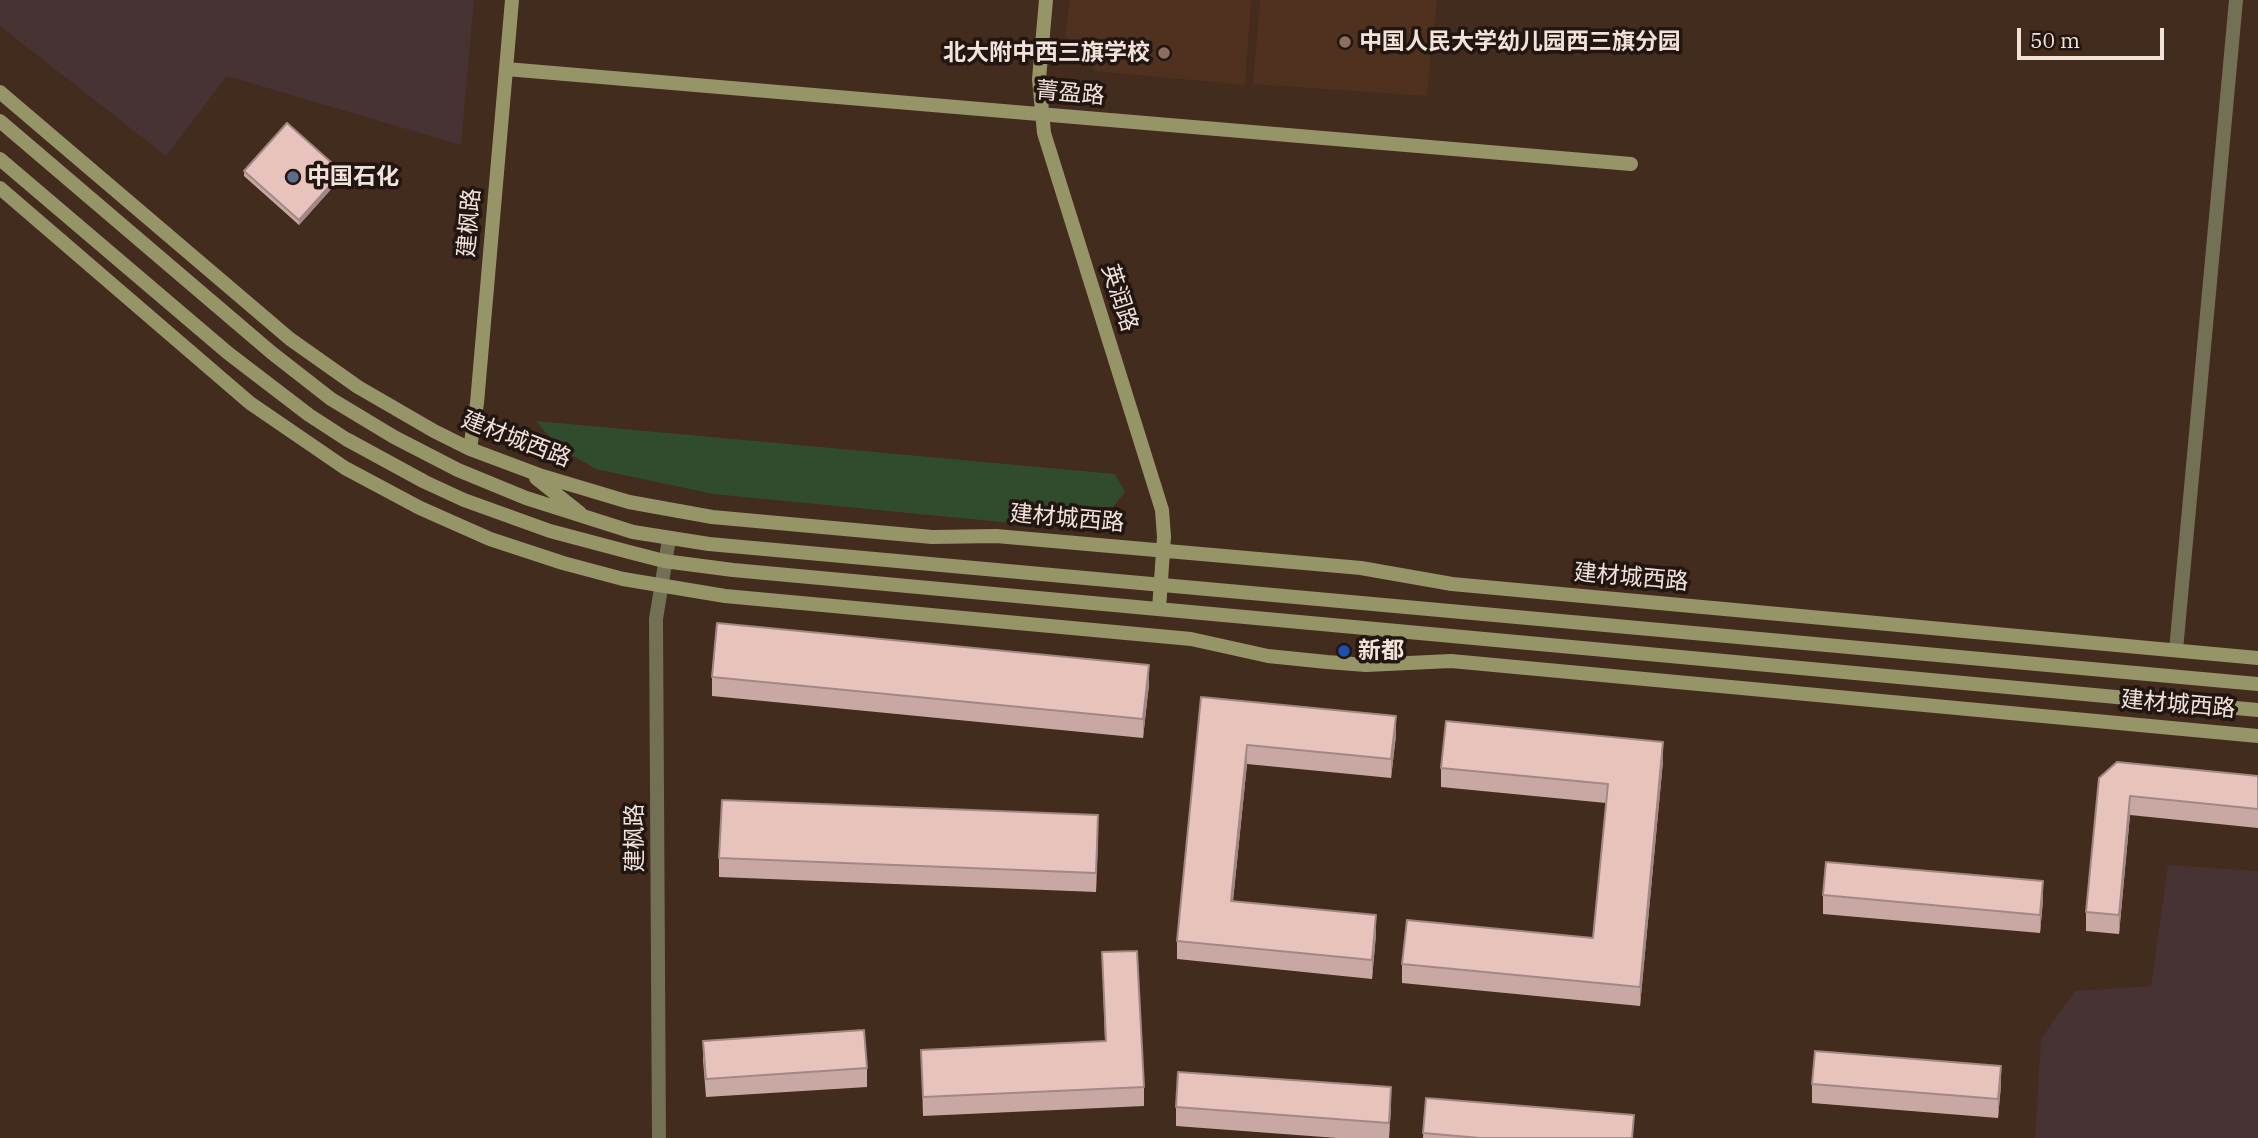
<!DOCTYPE html>
<meta charset="utf-8">
<style>
body{margin:0}
#map{position:relative;width:2258px;height:1138px;overflow:hidden;background:#432b1e;font-family:"IBM Plex Serif",serif}
canvas{display:block}
.scale{position:absolute;left:2017px;top:28px;width:147px;height:32px;box-sizing:border-box;border:4px solid #f2e2d9;border-top:0;padding-left:9px;font-size:21px;line-height:24px;white-space:nowrap;color:#f2e2d9;-webkit-text-stroke:5px #221611;paint-order:stroke}
</style>
<div id="map">
<canvas width="2258" height="1138"></canvas>
<div class="scale">50 m</div>
</div>
<script>
const c = document.querySelector('canvas').getContext('2d');
c.lineJoin = 'round';
function fill(path, color) { c.fillStyle = color; c.fill(path, 'evenodd'); }
const poly = rows => new Path2D(rows.map(r => 'M' + r).join(''));
function trace(path, color, width, dash) { c.strokeStyle = color; c.lineWidth = width; c.lineCap = dash ? 'butt' : 'round'; c.setLineDash(dash || []); c.stroke(path); }
function label(font, color, halo, rows, align = 'center') {
  c.font = font + ' "IBM Plex Serif","Noto Sans SC",serif'; c.lineWidth = 7; c.setLineDash([]); c.textBaseline = 'middle'; c.strokeStyle = halo; c.fillStyle = color; for (const [text, x, y, turn = 0] of rows) {
    c.save(); c.translate(x, y); c.rotate((+turn || 0) * Math.PI / 180); c.textAlign = isNaN(turn) ? turn : align; if (halo) c.strokeText(text, 0, 0); c.fillText(text, 0, 0); c.restore();
  }
}
fill(poly([
 [0,0,474,0,461,145,227,76,166,156,0,26],
 [2168,865,2258,871,2258,1138,2035,1138,2041,1039,2075,991,2151,986]
]), '#473334');
fill(poly([
 [1070,0,1251,0,1245,85,1095,71,1065,35],
 [1260,0,1437,0,1427,96,1253,84]
]), '#4f3120');
fill(poly([
 [536,421,1115,474,1125,492,1094,531,713,494,596,469,558,447]
]), '#314c2c');
trace(poly([
 [2176,650,2236,0],
 [659,1138,656,619,669,539]
]), '#727155', 14);
trace(poly([
 [1046,0,1039,79,1044,133,1162,510,1164,537,1159,609],
 [506,69,1631,164],
 [0,92,290,339,358,387,434,431,470,449,542,476,629,502,712,517,932,537,996,536,1361,568,1452,584,2258,658],
 [0,121,272,353,331,399,394,437,458,470,526,498,633,532,709,544,2258,684],
 [0,159,228,353,309,415,346,439,425,482,464,500,550,531,629,552,664,561,733,570,2258,710],
 [0,188,250,403,345,468,420,508,490,539,563,563,623,579,725,596,1191,639,1268,656,1327,662,1366,665,1451,661,2258,736],
 [470,449,477,403,512,0],
 [536,478,580,513]
]), '#969568', 14);
fill(poly([
 [244,171,342,177,299,225,244,176],
 [712,677,1149,684,1143,738,712,696],
 [1201,697,1396,735,1391,778,1247,764,1233,901,1376,934,1372,979,1177,959,1177,941],
 [1663,761,1640,1006,1402,983,1402,964,1593,938,1606,803,1441,787,1441,768],
 [2258,776,2258,828,2130,815,2119,934,2086,931,2086,912,2099,778],
 [1098,834,1096,892,719,877,719,858],
 [1823,895,2043,900,2040,933,1823,914],
 [1102,952,1144,1087,1144,1106,923,1116,921,1050,1105,1041],
 [703,1041,867,1068,867,1087,706,1097,703,1060],
 [1812,1084,2001,1085,1998,1118,1812,1103],
 [1426,1098,1634,1138,1423,1138],
 [1391,1106,1389,1138,1337,1138,1176,1126,1176,1107]
]), '#c8a8a3');
fill(poly([
 [342,172,342,177,299,225,299,220],
 [1149,665,1149,684,1143,738,1143,719],
 [1396,716,1396,735,1391,778,1391,759],
 [1663,742,1663,761,1640,1006,1640,987],
 [1247,745,1247,764,1231,920,1231,901],
 [2130,796,2130,815,2119,934,2119,915],
 [1098,815,1098,834,1096,892,1096,873],
 [2043,881,2043,900,2040,933,2040,915],
 [1376,915,1376,934,1372,979,1372,960],
 [2001,1066,2001,1085,1998,1118,1998,1099],
 [1391,1087,1391,1106,1389,1138,1389,1123]
]), '#a28885');
const building = poly([
 [287,123,342,172,299,220,244,171,287,123],
 [717,623,1149,665,1143,719,712,677,717,623],
 [1201,697,1396,716,1391,759,1247,745,1231,901,1376,915,1372,960,1177,941,1201,697],
 [1446,721,1663,742,1640,987,1402,964,1407,920,1593,938,1608,784,1441,768,1446,721],
 [2117,762,2258,776,2258,809,2130,796,2119,915,2086,912,2099,778,2117,762],
 [722,800,1098,815,1096,873,719,858,722,800],
 [1826,862,2043,881,2040,915,1823,895,1826,862],
 [1137,951,1144,1087,923,1097,921,1050,1106,1041,1102,952,1137,951],
 [864,1030,867,1068,706,1079,703,1041,864,1030],
 [1815,1051,2001,1066,1998,1099,1812,1084,1815,1051],
 [1178,1072,1391,1087,1389,1123,1176,1107,1178,1072],
 [1426,1098,1634,1115,1632,1138,1480,1138,1423,1133,1426,1098]
]);
fill(building, '#e8c3be');
trace(building, '#a28885', 2);
for (const [x, y, r, color] of [
 [1345,42,7,"#8d6e63"],
 [1164,53,7,"#8d6e63"],
 [293,177,7,"#5c6f8a"],
 [1344,651,7,"#1a4fb4"]
]) { const dot = new Path2D(); dot.arc(x, y, r, 0, 2 * Math.PI); c.fillStyle = color; c.fill(dot); trace(dot, '#221611', 2.5); }
label('bold 23px', '#f2e2d9', '#221611', [
 ["中国人民大学幼儿园西三旗分园",1359,42],
 ["北大附中西三旗学校",1150,53,"right"],
 ["中国石化",307,177],
 ["新都",1358,651]
], 'left');
label('23px', '#f2e2d9', '#221611', [
 ["菁盈路",1070,94,5],
 ["建枫路",470,223,-85],
 ["英润路",1119,298,72],
 ["建材城西路",516,440,21],
 ["建材城西路",1067,519,5],
 ["建材城西路",1631,578,5],
 ["建材城西路",2178,705,5],
 ["建枫路",635,838,-90]
]);
</script>
